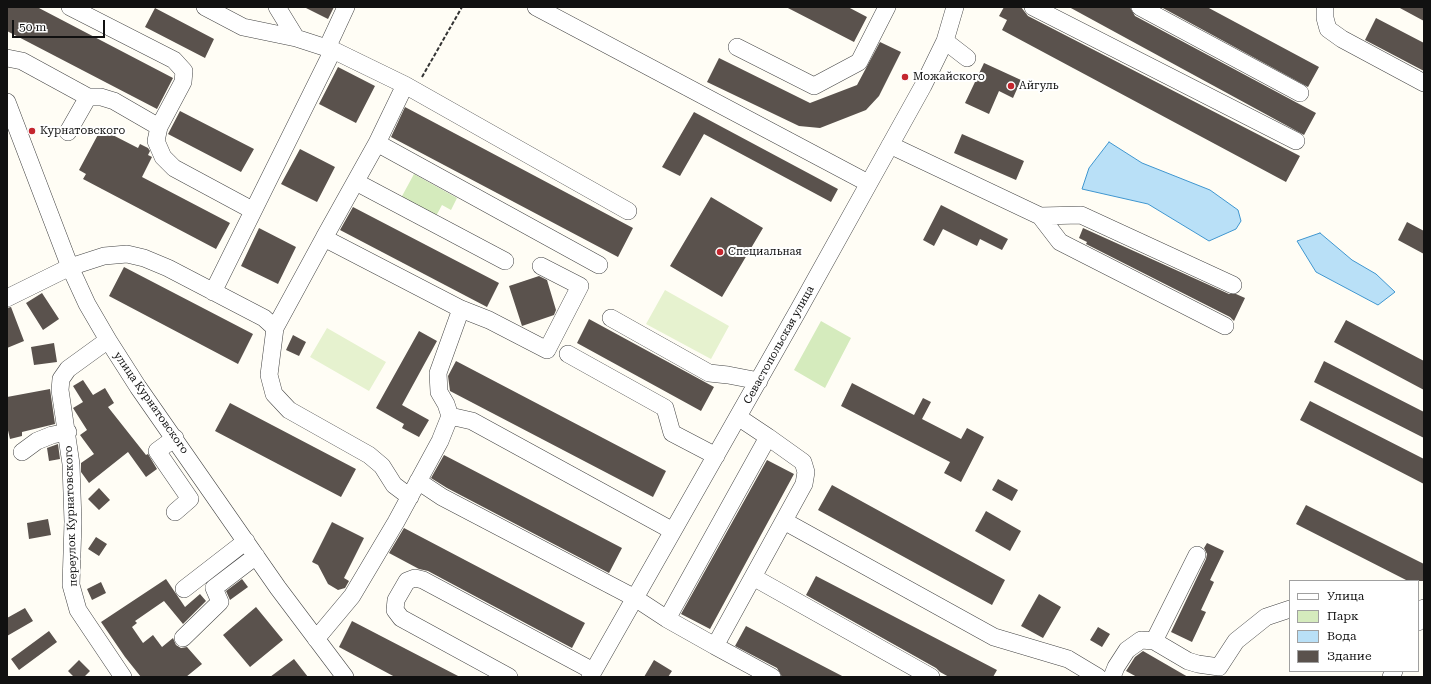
<!DOCTYPE html>
<meta charset="utf-8">
<style>
body{margin:0}
#map{position:relative;width:1431px;height:684px;overflow:hidden;background:#fffdf5;font-family:"Roboto Serif",serif}
canvas{display:block}
.frame{position:absolute;inset:0;border:8px solid #111;pointer-events:none}
.legend{position:absolute;left:1289px;top:580px;width:130px;height:92px;box-sizing:border-box;background:#fff;border:1px solid #a0a0a0;margin:0;padding:5px 7px;list-style:none;font-size:12px;color:#111}
.legend li{display:flex;align-items:center;gap:8px;height:20px}
.legend b{width:20px;border:1px solid #a0a0a0}
.scale{position:absolute;left:12px;top:20px;width:93px;height:18px;box-sizing:border-box;border:2px solid #111;border-top:0;padding-left:5px;font-size:12px;line-height:14px;white-space:nowrap;color:#111;-webkit-text-stroke:3px #fff;paint-order:stroke}
</style>
<div id="map">
<canvas width="1431" height="684"></canvas>
<div class="frame"></div>
<ul class="legend">
<li><b style="height:5px;background:#fff"></b>Улица</li>
<li><b style="height:11px;background:#d5ebbd"></b>Парк</li>
<li><b style="height:11px;background:#b9e0f7"></b>Вода</li>
<li><b style="height:11px;background:#5a524d"></b>Здание</li>
</ul>
<div class="scale">50 m</div>
</div>
<script>
const c = document.querySelector('canvas').getContext('2d');
c.lineJoin = 'round';
function fill(path, color) { c.fillStyle = color; c.fill(path, 'evenodd'); }
const poly = rows => new Path2D(rows.map(r => 'M' + r).join(''));
function trace(path, color, width, dash) { c.strokeStyle = color; c.lineWidth = width; c.lineCap = dash ? 'butt' : 'round'; c.setLineDash(dash || []); c.stroke(path); }
function label(font, color, halo, rows, align = 'center') {
  c.font = font + ' "Roboto Serif",serif'; c.lineWidth = 4; c.setLineDash([]); c.textBaseline = 'middle'; c.strokeStyle = halo; c.fillStyle = color; for (const [text, x, y, turn = 0] of rows) {
    c.save(); c.translate(x, y); c.rotate((+turn || 0) * Math.PI / 180); c.textAlign = isNaN(turn) ? turn : align; if (halo) c.strokeText(text, 0, 0); c.fillText(text, 0, 0); c.restore();
  }
}
fill(poly([
 [414,174,457,198,451,210,442,205,435,218,401,198],
 [821,321,851,338,825,388,794,370]
]), '#d5ebbd');
fill(poly([
 [665,290,729,326,711,359,646,324],
 [327,328,386,362,369,391,310,357]
]), '#e6f2cf');
const water = poly([
 [1109,142,1142,163,1210,190,1238,210,1241,221,1236,229,1209,241,1148,204,1082,189,1089,168,1109,142],
 [1320,233,1352,260,1376,274,1395,292,1378,305,1316,272,1297,241,1320,233]
]);
fill(water, '#b9e0f7');
trace(water, '#3f96cf', 1);
fill(poly([
 [7,7,37,7,173,78,157,109,7,31],
 [304,7,334,7,328,19],
 [786,7,848,7,867,17,854,42],
 [1004,7,1021,7,1028,16,1300,156,1286,182,1002,30,1007,20,999,16],
 [1069,7,1130,7,1135,16,1316,113,1304,135],
 [1161,7,1207,7,1319,67,1308,87],
 [1398,7,1424,7,1424,21],
 [155,8,214,39,205,58,145,27],
 [1376,18,1424,43,1424,71,1365,40],
 [880,42,901,52,879,96,866,110,820,128,799,126,707,82,719,58,810,103,857,85],
 [984,63,1021,80,1013,98,999,91,989,114,965,103],
 [338,67,375,86,356,123,319,104],
 [405,107,633,228,618,257,391,137],
 [180,111,254,149,241,172,168,134],
 [694,112,838,189,831,202,704,134,680,176,662,167],
 [101,129,138,148,140,144,148,148,150,151,148,155,152,157,142,177,230,223,216,249,83,179,86,174,79,170],
 [962,134,1024,161,1016,180,954,153],
 [300,149,335,167,317,202,281,184],
 [711,197,763,228,722,297,670,266],
 [941,205,1008,239,1002,250,980,239,977,246,943,229,934,246,923,240],
 [353,207,499,283,487,307,340,230],
 [1407,222,1424,231,1424,254,1398,240],
 [259,228,296,247,278,284,241,266],
 [1083,228,1229,294,1236,294,1245,298,1234,321,1230,317,1086,244,1087,242,1079,238],
 [124,267,253,334,238,364,109,296],
 [539,276,547,280,556,310,554,315,522,326,509,286],
 [42,293,59,319,43,330,26,303],
 [11,307,24,341,7,348,7,308],
 [589,319,714,387,701,411,577,343],
 [1346,320,1424,361,1424,390,1334,342],
 [419,331,437,341,402,405,429,420,419,437,402,428,404,424,376,408],
 [293,335,306,342,299,356,286,350],
 [54,343,57,362,34,365,31,347],
 [456,361,666,471,653,497,450,391,448,376],
 [1324,361,1424,412,1424,438,1314,382],
 [83,380,93,395,105,388,114,403,108,407,146,455,148,454,157,469,146,477,128,452,89,483,81,472,81,463,94,454,80,435,87,430,73,408,83,402,73,386],
 [852,383,914,415,923,398,931,402,922,419,961,439,967,428,984,437,961,482,944,473,950,462,841,406],
 [50,389,55,424,22,432,22,436,10,439,7,426,7,397],
 [1310,401,1424,459,1424,484,1300,420],
 [230,403,356,469,341,497,215,431],
 [58,444,60,459,49,461,47,448],
 [444,455,622,548,609,573,447,488,431,478],
 [767,460,794,474,710,629,681,614],
 [998,479,1018,490,1012,501,992,490],
 [832,485,1005,580,992,605,818,510],
 [99,488,110,500,99,510,88,499],
 [1306,505,1424,564,1424,581,1408,581,1296,524],
 [986,511,1021,531,1010,551,975,531],
 [48,519,51,535,29,539,27,523],
 [332,522,364,538,344,578,349,581,345,588,338,590,328,584,318,565,312,562],
 [404,528,585,623,572,648,428,571,419,569,389,553],
 [96,537,107,544,99,556,88,549],
 [1207,543,1224,551,1210,580,1214,582,1201,610,1206,612,1192,642,1171,632,1206,559,1207,554,1204,548],
 [816,576,997,670,993,677,949,677,940,672,936,668,806,595],
 [166,579,185,607,200,594,206,601,183,624,164,601,135,621,137,623,132,627,143,643,153,635,162,647,173,638,176,645,181,648,187,647,202,664,186,677,141,677,125,657,101,622],
 [242,579,248,587,230,600,226,591],
 [101,582,106,593,92,600,87,589],
 [1039,594,1061,607,1043,638,1021,626],
 [256,607,283,640,250,667,223,635],
 [25,608,33,621,7,636,7,618],
 [352,621,460,677,395,677,339,647],
 [746,626,844,677,782,677,777,668,735,646],
 [1098,627,1110,634,1102,647,1090,640],
 [49,631,57,642,19,670,11,659],
 [1143,651,1188,677,1137,677,1126,671,1135,657],
 [294,659,308,677,270,677],
 [79,660,90,671,84,677,74,677,68,671],
 [654,660,672,671,668,677,644,677]
]), '#5a524d');
const minor = poly([
 [70,7,174,60,184,71,183,82,159,127],
 [205,7,243,27,296,38,333,50,405,85,628,211],
 [277,7,296,38],
 [536,7,868,183],
 [1033,7,1296,141],
 [1140,7,1300,93],
 [1325,7,1325,18,1328,29,1342,39,1424,83],
 [945,41,967,58],
 [737,47,814,86,859,62,887,7],
 [327,48,346,7],
 [7,58,22,61,88,97,68,132],
 [405,85,377,143,599,265],
 [88,97,101,97,114,101,159,127,156,141,163,157,174,168,252,210],
 [7,102,70,267,87,304,108,340,138,387,278,588,345,677],
 [377,143,324,238,461,309,489,320,547,350,580,286,541,266],
 [890,145,1040,216,1081,215,1233,285],
 [356,182,505,261],
 [1040,216,1060,242,1225,326],
 [324,238,275,328,269,375,274,394,289,410,369,455,382,466,394,485,410,497],
 [213,292,333,50],
 [7,298,70,267,104,256,127,254,144,258,168,268,264,318,275,328],
 [611,318,709,373,728,375,759,381],
 [108,340,68,369,61,379,60,390,71,464,73,522,71,585,78,610,123,677],
 [568,354,665,408,672,433,716,456],
 [450,416,472,421,673,531],
 [175,438,157,451,190,499,175,512],
 [22,452,37,441,52,435,68,432],
 [418,481,442,497,635,598,667,619,768,437,738,417],
 [784,521,994,637,1068,659,1098,677],
 [753,577,931,677],
 [184,589,246,541],
 [667,619,715,646,804,484,806,472,803,462,768,437],
 [1418,622,1424,608],
 [183,638,220,602,214,588,256,556],
 [316,639,352,596,396,522,440,441,450,416,446,404,439,392,438,373,461,309],
 [1154,641,1188,661,1198,664,1219,667,1236,641,1266,617,1290,609],
 [715,646,772,677],
 [509,677,401,618,395,610,396,600,407,581,415,578,423,580,593,671],
 [590,677,799,309,923,86,945,41,955,7],
 [1112,677,1116,667,1127,650,1141,640,1154,641,1197,555],
 [1391,677,1394,671]
]);
trace(minor, '#444', 18);
trace(poly([
 [422,77,462,7]
]), '#333', 2, [4, 2]);
trace(minor, '#fff', 17);
for (const [x, y, r, color] of [
 [905,77,4,"#c4262e"],
 [1011,86,4,"#c4262e"],
 [32,131,4,"#c4262e"],
 [720,252,4,"#c4262e"]
]) { const dot = new Path2D(); dot.arc(x, y, r, 0, 2 * Math.PI); c.fillStyle = color; c.fill(dot); trace(dot, '#fff', 1.5); }
label('11px', '#111', '#fff', [
 ["Можайского",913,77],
 ["Айгуль",1019,86],
 ["Курнатовского",40,131],
 ["Специальная",728,252]
], 'left');
label('11px', '#111', '#fff', [
 ["Севастопольская улица",779,345,-61],
 ["улица Курнатовского",151,403,55],
 ["переулок Курнатовского",71,516,-92]
]);
</script>
